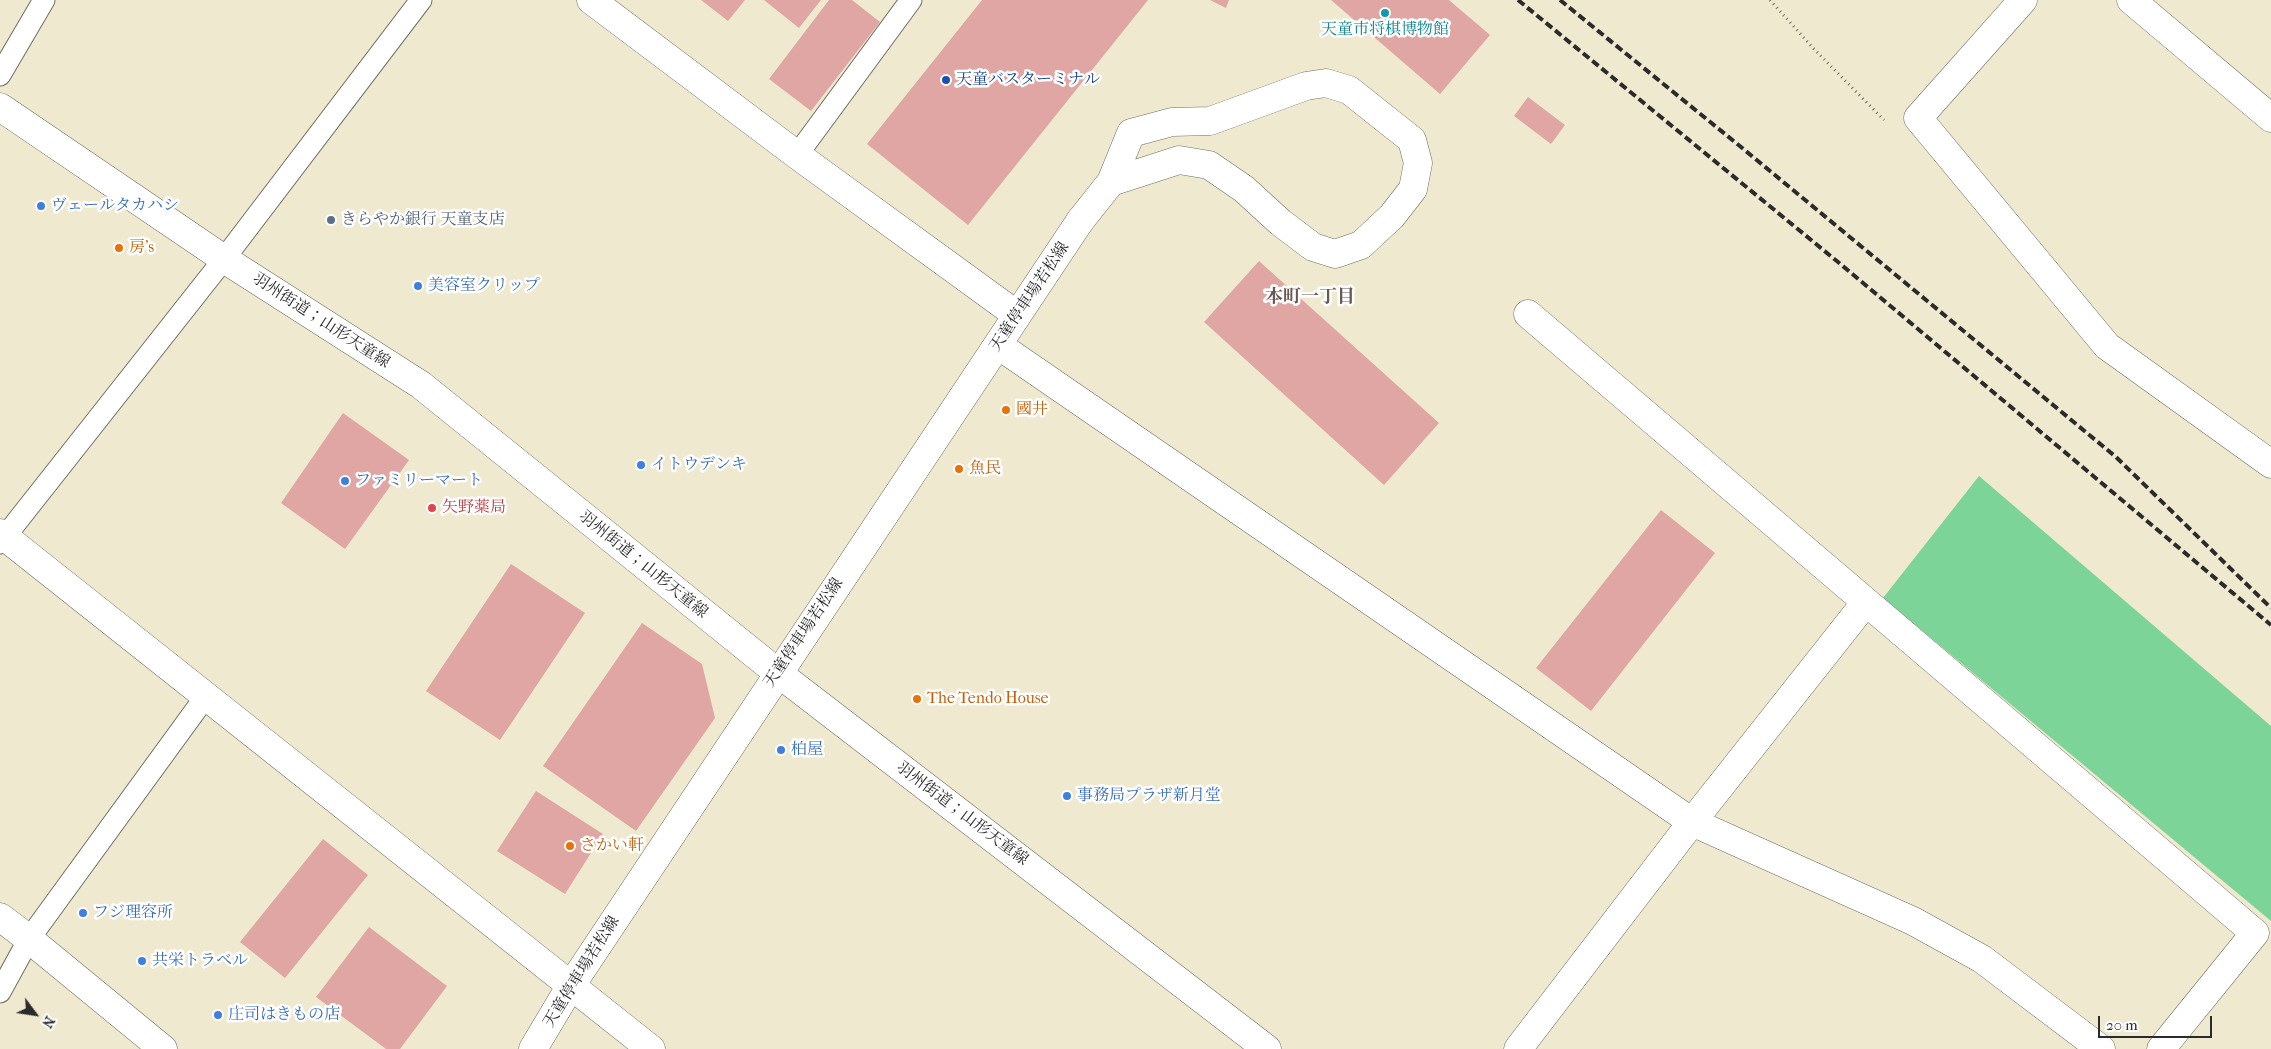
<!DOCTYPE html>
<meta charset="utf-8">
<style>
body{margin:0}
#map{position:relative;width:2271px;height:1049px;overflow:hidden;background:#efe9d0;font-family:"IM FELL French Canon",serif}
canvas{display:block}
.north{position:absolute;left:10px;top:989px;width:50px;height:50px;-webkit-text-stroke:4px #fff;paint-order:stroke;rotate:121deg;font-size:14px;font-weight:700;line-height:20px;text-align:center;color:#2b2b2b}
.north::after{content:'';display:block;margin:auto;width:18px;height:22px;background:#2b2b2b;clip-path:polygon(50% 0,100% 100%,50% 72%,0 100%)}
.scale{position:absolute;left:2098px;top:1016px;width:114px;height:22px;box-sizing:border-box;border:2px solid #2b2b2b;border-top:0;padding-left:6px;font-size:15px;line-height:18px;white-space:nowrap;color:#2b2b2b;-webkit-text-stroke:4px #fff;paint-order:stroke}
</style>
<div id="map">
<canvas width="2271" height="1049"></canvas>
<div class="north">N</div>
<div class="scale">20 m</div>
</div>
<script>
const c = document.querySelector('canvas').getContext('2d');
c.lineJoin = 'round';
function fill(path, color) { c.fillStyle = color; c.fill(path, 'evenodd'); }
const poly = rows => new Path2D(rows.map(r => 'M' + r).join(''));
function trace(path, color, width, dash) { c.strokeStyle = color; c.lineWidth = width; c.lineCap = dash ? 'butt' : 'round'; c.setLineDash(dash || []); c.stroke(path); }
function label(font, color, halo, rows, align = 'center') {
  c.font = font + ' "IM FELL French Canon","Noto Serif JP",serif'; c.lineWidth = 5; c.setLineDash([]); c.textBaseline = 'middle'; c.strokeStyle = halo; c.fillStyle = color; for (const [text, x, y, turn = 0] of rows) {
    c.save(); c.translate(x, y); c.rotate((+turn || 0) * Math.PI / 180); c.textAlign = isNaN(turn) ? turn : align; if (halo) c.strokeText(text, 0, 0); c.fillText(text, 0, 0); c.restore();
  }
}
fill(poly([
 [1979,476,2271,726,2271,921,1883,598]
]), '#7dd498');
fill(poly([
 [701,0,745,0,728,21],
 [764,0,821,0,799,28],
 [829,0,852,0,880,22,811,111,769,79],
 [982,0,1148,0,968,225,867,144],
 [1210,0,1229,0,1226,8],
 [1331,0,1449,0,1490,35,1440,94],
 [1528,97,1565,125,1551,144,1514,116],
 [1259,261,1439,423,1384,485,1204,322],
 [343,413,409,460,345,549,281,503],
 [1661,510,1715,553,1591,711,1536,668],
 [511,564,585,613,500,740,426,691],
 [642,623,702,664,715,718,636,831,543,766],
 [536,791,603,834,565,894,497,851],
 [323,839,368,875,285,978,240,942],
 [369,927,447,986,400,1049,386,1049,316,997]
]), '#dfa6a4');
const lane = poly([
 [0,75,44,0],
 [797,155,911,0],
 [0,543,224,259,421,0],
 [0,992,29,939,206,696]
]);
const street = poly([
 [591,0,797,155,1017,315],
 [2023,0,1918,118,2107,346,2271,464],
 [2131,0,2271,118],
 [1080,221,1111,182,1131,133,1172,122,1210,121,1306,86,1326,83,1349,90,1412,140,1418,163,1413,189,1392,216,1361,245,1335,254,1313,247,1280,222,1244,189,1209,165,1179,160,1111,182],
 [1528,314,2255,933,2161,1049],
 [998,345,1692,822,1913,921,1982,959,2101,1049],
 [0,533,651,1049],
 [0,917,29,939,163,1049],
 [1518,1049,1692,822,1866,602]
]);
const secondary = poly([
 [533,1049,570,987,1080,221]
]);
const primary = poly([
 [0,107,224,259,421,385,778,673,1267,1049]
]);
trace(lane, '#706e65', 23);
trace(street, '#706e65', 29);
trace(secondary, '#706e65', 29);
trace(primary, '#706e65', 29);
trace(poly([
 [1770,0,1814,49,1884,120]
]), '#706e65', 3, [1, 4]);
trace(lane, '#fff', 21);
trace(street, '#fff', 28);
trace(secondary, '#fff', 28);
trace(primary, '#fff', 28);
trace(poly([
 [1518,0,1838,262,2271,625],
 [1560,0,1741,147,2116,457,2271,608]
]), '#2b2b2b', 4, [8, 4]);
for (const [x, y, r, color] of [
 [1385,13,5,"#0f9aa8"],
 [946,80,5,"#1a4fb4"],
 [41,206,5,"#3f7fe0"],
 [331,220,5,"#5c6f8a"],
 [119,248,5,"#e8710a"],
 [418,286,5,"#3f7fe0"],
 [1006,410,5,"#e8710a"],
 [641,465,5,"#3f7fe0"],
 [959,469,5,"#e8710a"],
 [345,481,5,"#3f7fe0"],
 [432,508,5,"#e0444e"],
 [917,699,5,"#e8710a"],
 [781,750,5,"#3f7fe0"],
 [1067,796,5,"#3f7fe0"],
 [570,846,5,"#e8710a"],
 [83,913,5,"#3f7fe0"],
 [142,961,5,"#3f7fe0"],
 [218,1015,5,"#3f7fe0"]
]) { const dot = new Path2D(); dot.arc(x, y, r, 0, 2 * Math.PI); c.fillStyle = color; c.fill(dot); trace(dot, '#fff', 2); }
label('16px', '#0d838f', '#fff', [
 ["天童市将棋博物館",1385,30]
]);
label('16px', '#164399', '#fff', [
 ["天童バスターミナル",956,80]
], 'left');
label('16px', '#366cbe', '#fff', [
 ["ヴェールタカハシ",51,206],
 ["美容室クリップ",428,286],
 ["イトウデンキ",651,465],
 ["ファミリーマート",355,481],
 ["柏屋",791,750],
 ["事務局プラザ新月堂",1077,796],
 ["フジ理容所",93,913],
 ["共栄トラベル",152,961],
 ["庄司はきもの店",228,1015]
], 'left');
label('16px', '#4e5e75', '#fff', [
 ["きらやか銀行 天童支店",341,220]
], 'left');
label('16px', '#c56008', '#fff', [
 ["房's",129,248],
 ["國井",1016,410],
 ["魚民",969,469],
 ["The Tendo House",927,699],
 ["さかい軒",580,846]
], 'left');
label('16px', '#2b2b2b', '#fff', [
 ["天童停車場若松線",1030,297,-56],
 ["羽州街道；山形天童線",321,321,33],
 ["羽州街道；山形天童線",643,565,39],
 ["天童停車場若松線",804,633,-56],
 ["羽州街道；山形天童線",962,814,37],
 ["天童停車場若松線",582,972,-58]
]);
label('16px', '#be3a42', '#fff', [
 ["矢野薬局",442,508]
], 'left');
label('bold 18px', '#6a5655', '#fff', [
 ["本町一丁目",1310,298]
]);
</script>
